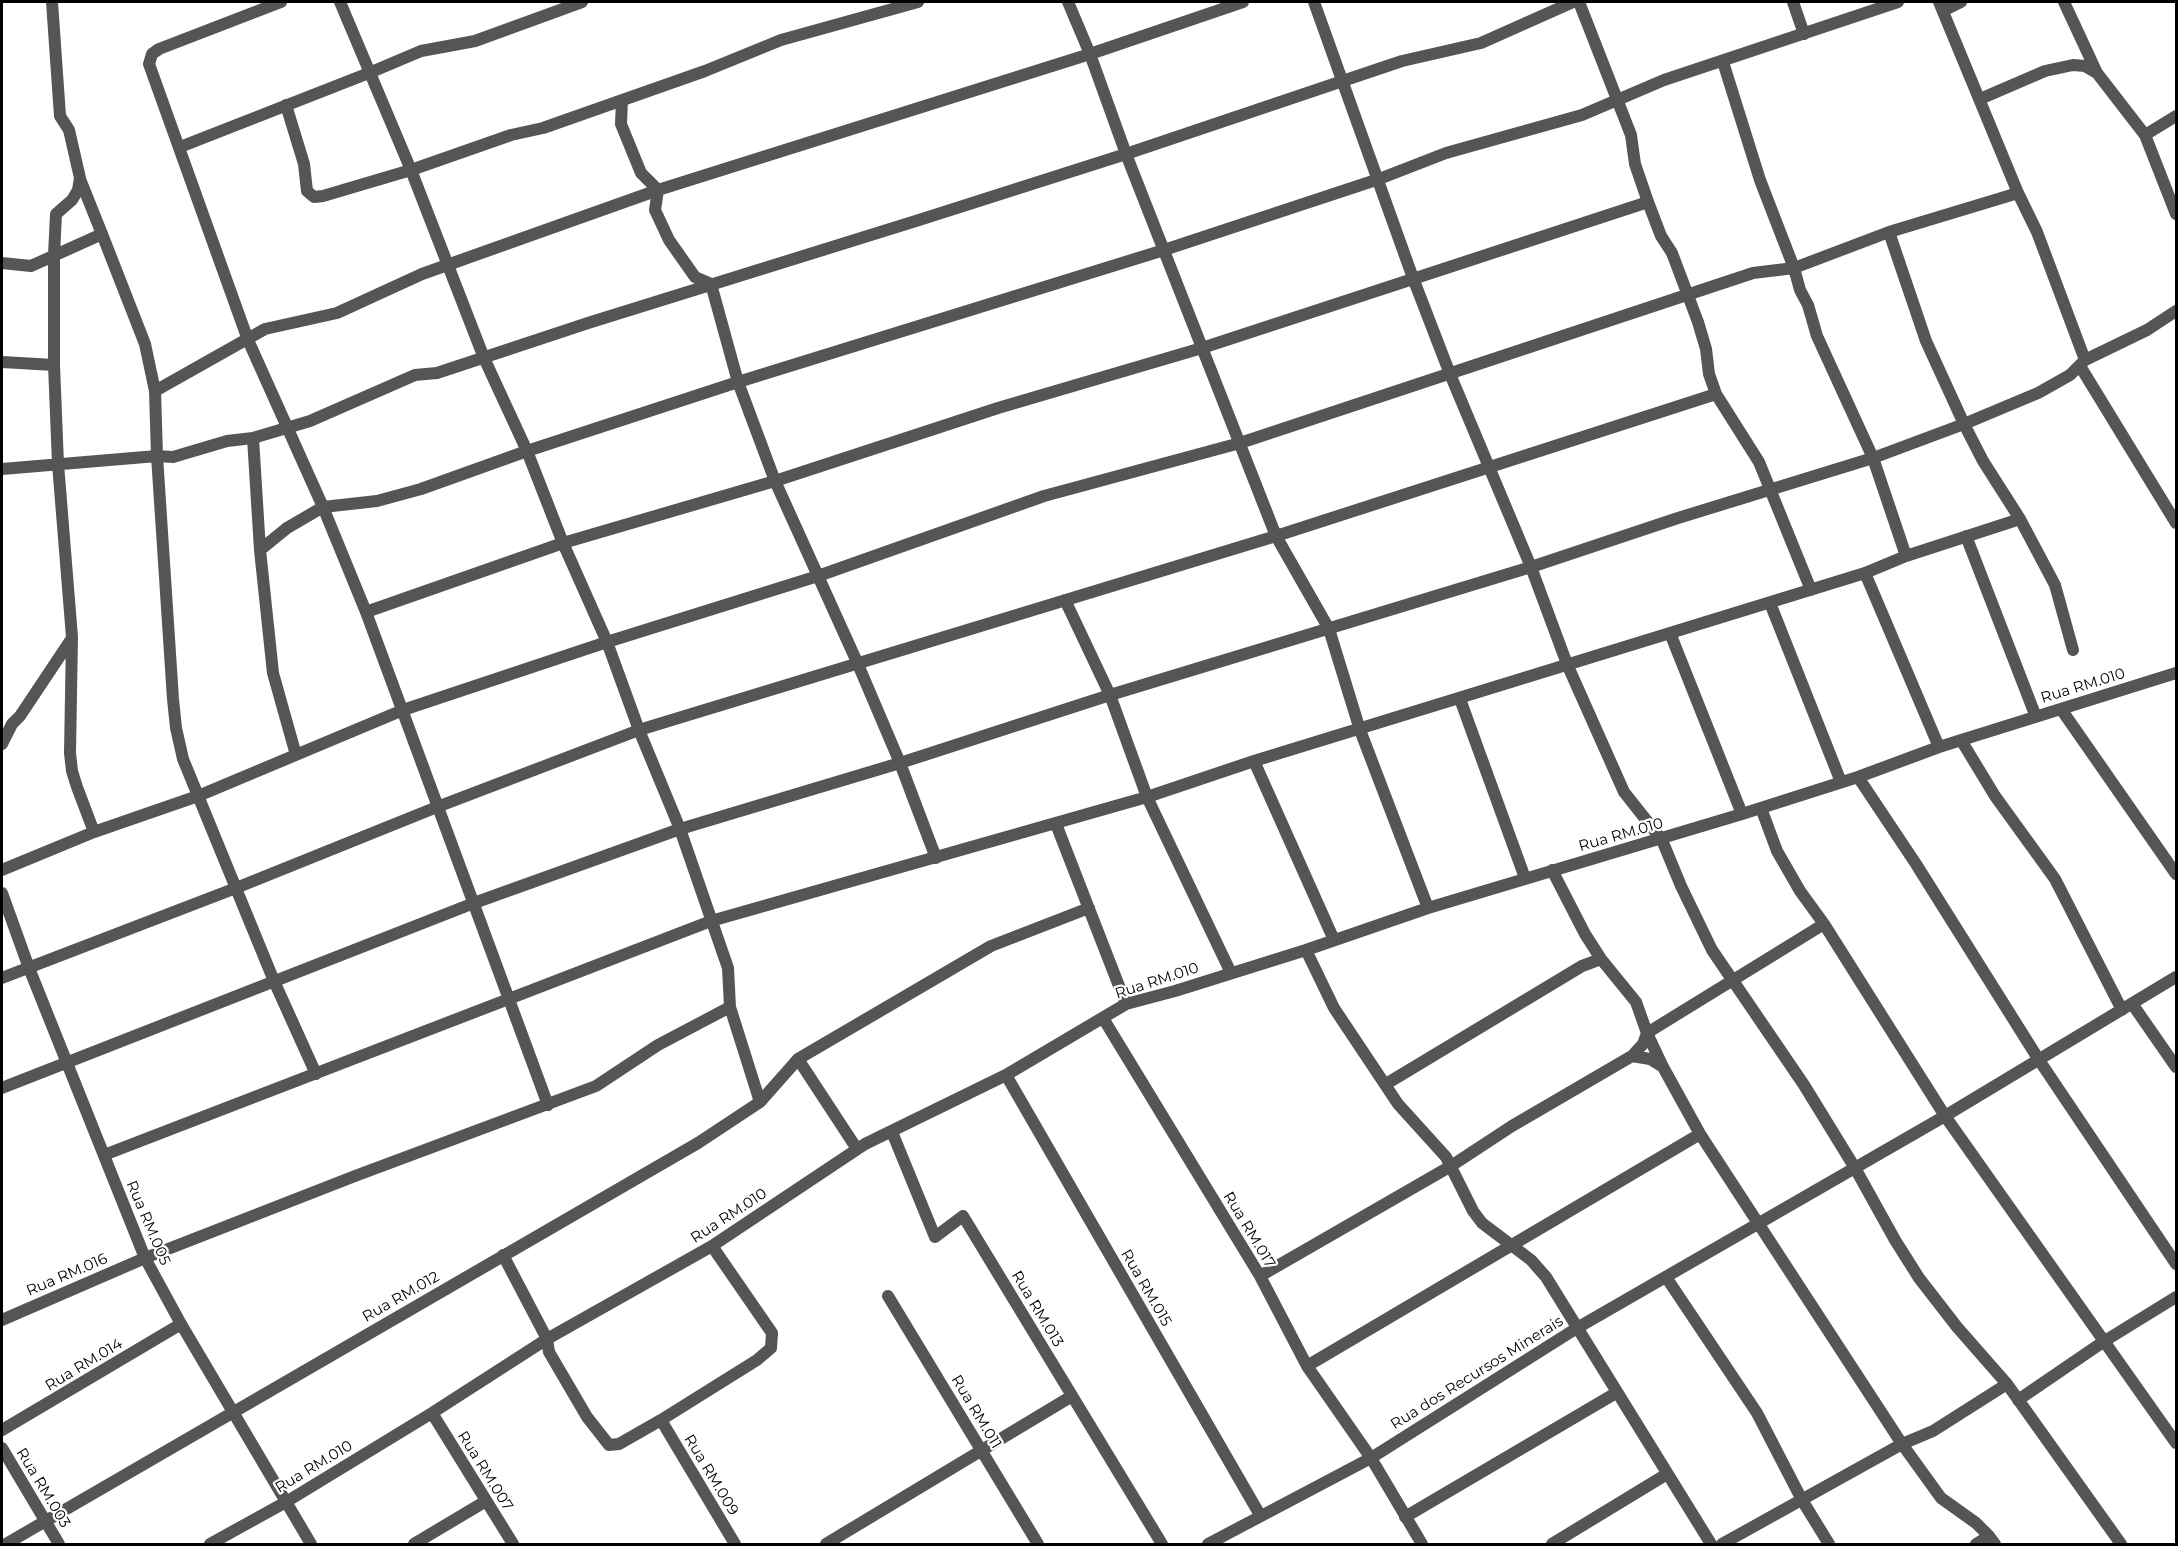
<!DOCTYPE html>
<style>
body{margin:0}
#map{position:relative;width:2178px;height:1546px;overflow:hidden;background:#fff;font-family:Montserrat,sans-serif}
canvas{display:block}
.frame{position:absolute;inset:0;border:3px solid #000;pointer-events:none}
</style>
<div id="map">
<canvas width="2178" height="1546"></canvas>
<div class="frame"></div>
</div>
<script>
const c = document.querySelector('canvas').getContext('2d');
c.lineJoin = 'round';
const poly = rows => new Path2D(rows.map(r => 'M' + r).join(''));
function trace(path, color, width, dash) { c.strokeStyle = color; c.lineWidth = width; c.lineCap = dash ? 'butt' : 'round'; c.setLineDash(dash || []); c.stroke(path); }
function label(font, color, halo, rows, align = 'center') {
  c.font = font + ' Montserrat,sans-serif'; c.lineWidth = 4.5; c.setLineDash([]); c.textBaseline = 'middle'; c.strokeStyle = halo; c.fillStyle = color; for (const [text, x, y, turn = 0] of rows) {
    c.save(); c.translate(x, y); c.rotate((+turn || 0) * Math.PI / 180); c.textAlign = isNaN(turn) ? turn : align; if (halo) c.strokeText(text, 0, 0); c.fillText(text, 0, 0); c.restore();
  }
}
trace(poly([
 [52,2,60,116,69,130,80,178,78,190,72,200,56,214,54,255,54,365,58,464,72,637,70,753,72,771,77,787,94,832],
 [281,2,159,49,152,54,149,64,248,340,323,507,366,612,548,1105],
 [340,2,411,170,484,358,527,451,563,543,607,642,639,730,680,829,728,968,730,1007,760,1102],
 [1068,2,1090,54,1126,154,1276,536,1329,629,1360,730,1428,908],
 [1314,2,1413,278,1450,374,1531,567,1567,664,1624,792,1662,840,1681,886,1712,950,1804,1085,1855,1168,1895,1240,1919,1278,1957,1327,2007,1384,2121,1544],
 [1579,2,1631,135,1635,164,1648,202,1661,236,1672,253,1698,322,1706,349,1709,374,1716,394,1759,462,1811,590],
 [1793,2,1804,34],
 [1939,2,2018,193,2037,232,2085,360,2147,330,2176,311],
 [2064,2,2097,73,2145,135,2176,214],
 [1943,11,1961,2],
 [1723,62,1760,180,1794,268,1800,290,1808,305,1817,336,1873,458,1906,556],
 [1980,99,2045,71,2073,65,2085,66,2097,73],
 [622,100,621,124,641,173,658,190,655,210,669,240,695,277,711,284,738,382,775,481,857,662,900,763,936,858],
 [286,105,304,164,307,191,314,197,323,196,411,170,511,135,543,128,705,71,781,40,918,2],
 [2145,135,2176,116],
 [180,147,369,73,421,51,475,41,582,2],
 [1889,232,1926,341,1964,424,1983,461,2020,519,2055,585,2073,650],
 [102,234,145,344,155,391,157,456,173,699,176,728,183,759,274,981,316,1074],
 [2,263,31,266,102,234,80,179],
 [2,362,54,365],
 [2080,366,2176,523],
 [155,391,265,329,337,313,422,274,658,190,1090,54,1243,2],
 [253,438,260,550,273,673,296,755],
 [2,469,157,456,173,457,227,441,253,438,310,421,415,375,437,373,588,323,919,220,1126,154,1402,61,1481,43,1573,2],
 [1966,536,2036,717],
 [260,550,287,528,323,507,377,501,421,489,527,451,738,382,1164,250,1379,179,1446,153,1582,115,1664,80,1898,2],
 [1865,573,1939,747],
 [1065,600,1110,695,1147,797,1231,973],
 [1770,603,1841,782],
 [366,612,563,543,775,481,998,408,1202,348,1648,202],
 [1670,633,1742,814],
 [1460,699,1525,878],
 [2061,709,2176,874],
 [1961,740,1995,796,2055,879,2122,1010],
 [2,744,12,724,20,716,72,638],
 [1254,761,1334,940],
 [1858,777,1916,864,2039,1060,2176,1264],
 [1761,808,1777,851,1800,891,1824,924,1945,1116,2176,1443],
 [1056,824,1126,1004],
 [2,870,94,832,198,796,403,710,607,642,818,576,1044,496,1240,443,1753,273,1794,268,1889,232,2018,193],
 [1552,870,1585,934,1601,959,1636,1002,1647,1033,1663,1067,1700,1134,1902,1444,1941,1498,1976,1523,1989,1536,1995,1544],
 [2,893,29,968,145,1258,181,1324,311,1544],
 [1306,950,1334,1008,1398,1104,1446,1157,1473,1211,1482,1223,1531,1260,1546,1277,1711,1544],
 [2,978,236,888,437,807,639,730,1276,536,1716,394],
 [2133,1005,2176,1067],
 [1103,1018,1260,1276,1307,1366,1371,1458,1422,1544],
 [1632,1056,1650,1059,1663,1067],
 [798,1059,857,1149],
 [1006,1075,1260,1515],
 [1386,1084,1582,966,1601,959],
 [2,1088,474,903,680,829,900,763,1110,695,1531,567,1678,518,1873,458,1964,424,2038,393,2070,375,2085,360],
 [892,1132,935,1237,963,1216,1162,1544],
 [104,1155,711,921,1147,797,1254,761,1865,573,1906,556,2020,519],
 [503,1255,547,1339,549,1352,587,1417,609,1445,619,1444,661,1420,757,1360,771,1348,772,1333,712,1246],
 [1260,1276,1451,1166,1512,1126,1632,1056,1643,1044,1647,1033,1824,924],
 [1666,1277,1757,1413,1802,1500,1829,1544],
 [888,1296,1038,1544],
 [2,1320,145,1258,355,1176,596,1086,658,1045,730,1007],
 [1307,1366,1700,1134],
 [2018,1400,2103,1342,2176,1297],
 [432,1413,513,1544],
 [661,1420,735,1544],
 [2,1430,181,1324],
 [2,1448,59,1544],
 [1405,1517,1616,1393],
 [6,1544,698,1143,760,1102,798,1059,991,946,1089,908],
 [210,1544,286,1502,432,1413,547,1339,712,1246,865,1144,1006,1075,1126,1004,1175,991,1306,950,1428,908,1742,814,1858,777,1939,747,2176,673],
 [414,1544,486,1501],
 [826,1544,1072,1396],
 [1208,1544,1371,1458,1577,1328,1945,1116,2176,977],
 [1552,1544,1667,1474],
 [1722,1544,1902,1444,1933,1431,2007,1384],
 [1976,1544,1989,1536]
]), '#555', 12);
label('15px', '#000', '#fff', [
 ["Rua RM.010",2083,686,-17],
 ["Rua RM.010",1621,835,-16],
 ["Rua RM.010",1157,981,-18],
 ["Rua RM.010",729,1216,-33],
 ["Rua RM.005",148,1223,67],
 ["Rua RM.017",1249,1230,59],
 ["Rua RM.016",67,1275,-23],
 ["Rua RM.015",1146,1288,60],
 ["Rua RM.012",401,1297,-30],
 ["Rua RM.013",1037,1309,59],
 ["Rua RM.014",84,1365,-31],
 ["Rua dos Recursos Minerais",1477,1373,-32],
 ["Rua RM.011",976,1412,59],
 ["Rua RM.010",314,1467,-31],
 ["Rua RM.007",485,1471,58],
 ["Rua RM.009",711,1475,59],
 ["Rua RM.003",43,1488,59]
]);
</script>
